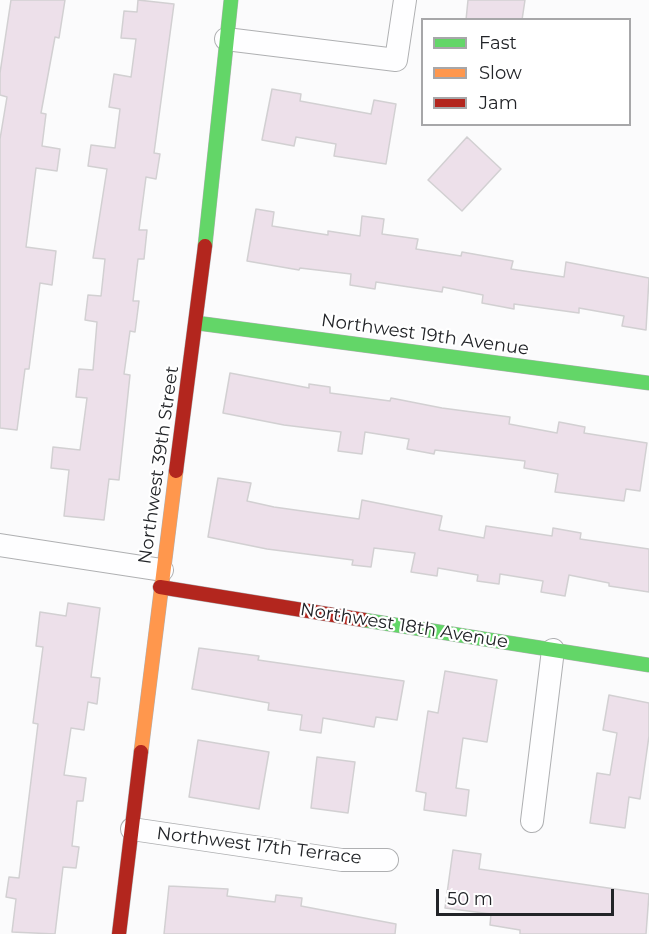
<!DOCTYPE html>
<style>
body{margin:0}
#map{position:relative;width:649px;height:934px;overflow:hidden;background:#fbfbfc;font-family:Montserrat,sans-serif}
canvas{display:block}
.legend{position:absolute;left:421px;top:18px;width:210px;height:108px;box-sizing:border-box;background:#fff;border:2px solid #a7a7a9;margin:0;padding:8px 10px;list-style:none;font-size:18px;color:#222428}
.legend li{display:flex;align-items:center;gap:12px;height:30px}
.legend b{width:30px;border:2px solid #a7a7a9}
.scale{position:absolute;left:436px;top:889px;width:178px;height:27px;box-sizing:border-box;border:3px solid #222428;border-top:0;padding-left:8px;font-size:18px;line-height:21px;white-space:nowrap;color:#222428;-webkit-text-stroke:4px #fff;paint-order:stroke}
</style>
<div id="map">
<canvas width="649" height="934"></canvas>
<ul class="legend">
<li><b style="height:8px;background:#63d668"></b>Fast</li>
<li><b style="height:8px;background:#ff974d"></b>Slow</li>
<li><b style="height:8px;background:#b3261e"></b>Jam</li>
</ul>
<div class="scale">50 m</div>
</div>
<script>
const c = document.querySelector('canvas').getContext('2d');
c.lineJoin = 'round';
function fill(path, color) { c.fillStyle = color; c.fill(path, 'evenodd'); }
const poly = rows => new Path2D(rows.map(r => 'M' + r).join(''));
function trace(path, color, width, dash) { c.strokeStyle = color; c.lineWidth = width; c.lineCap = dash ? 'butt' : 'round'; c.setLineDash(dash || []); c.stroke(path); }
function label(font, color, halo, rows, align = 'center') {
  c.font = font + ' Montserrat,sans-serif'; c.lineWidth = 4.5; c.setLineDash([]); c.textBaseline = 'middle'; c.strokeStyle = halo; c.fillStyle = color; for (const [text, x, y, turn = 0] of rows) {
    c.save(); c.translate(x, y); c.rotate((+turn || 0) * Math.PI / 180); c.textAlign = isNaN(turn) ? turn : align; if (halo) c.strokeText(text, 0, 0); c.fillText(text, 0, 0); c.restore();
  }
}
const building = poly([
 [11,0,65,0,59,38,55,37,41,113,46,114,42,146,60,149,57,171,36,168,26,247,56,251,52,285,40,283,29,369,25,369,17,430,0,428,0,139,7,97,0,95,0,73,11,0],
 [138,0,174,4,154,153,160,154,156,179,146,177,139,230,147,230,144,259,138,259,133,301,139,301,135,332,130,331,124,374,130,375,119,480,109,479,104,520,64,516,69,470,51,468,53,447,80,450,87,398,76,397,79,369,93,370,97,322,85,320,88,295,101,296,105,259,93,258,107,169,88,166,91,145,115,148,120,109,109,107,114,74,131,77,136,39,121,38,124,11,137,12,138,0],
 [468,0,525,0,522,20,466,20,468,0],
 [272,89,301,94,300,101,371,114,374,100,396,104,386,164,334,156,336,144,296,137,294,146,262,140,272,89],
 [467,137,501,169,462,211,428,180,467,137],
 [256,209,274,212,272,226,328,235,328,231,360,236,362,216,384,219,382,234,418,239,416,249,461,256,462,252,513,261,511,269,564,277,566,262,649,278,646,330,622,326,624,316,579,308,579,313,514,304,514,309,482,303,483,295,443,287,442,292,376,282,375,289,350,285,351,274,300,268,299,270,247,261,256,209],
 [230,373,309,388,309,384,330,387,330,393,390,401,391,398,442,408,510,417,509,424,557,433,559,422,585,427,584,433,647,443,640,491,626,489,624,501,555,492,558,474,524,468,525,461,435,450,434,454,407,449,409,439,365,432,362,454,338,451,341,432,284,425,223,413,230,373],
 [218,478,251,483,247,501,274,507,359,519,362,500,442,516,439,530,484,538,486,526,552,536,553,528,581,533,580,539,649,549,649,592,609,586,609,583,569,575,565,596,541,592,543,581,500,574,499,584,477,581,478,575,438,568,437,576,411,572,415,553,374,548,371,567,352,565,353,560,267,549,208,537,218,478],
 [68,603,100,608,91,677,100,678,97,704,88,702,84,730,71,728,64,775,86,778,83,801,77,801,72,846,79,847,76,868,63,867,55,934,12,932,16,899,6,897,9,877,19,878,38,724,33,723,43,647,36,646,40,612,66,616,68,603],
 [199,648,259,656,258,660,404,681,397,720,376,717,374,727,323,718,321,733,300,730,302,715,268,710,269,703,192,689,199,648],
 [445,671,497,680,487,742,463,738,456,788,469,790,466,816,424,810,426,793,416,791,428,711,438,713,445,671],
 [609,695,649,703,649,736,640,799,629,797,625,828,590,823,597,773,610,775,617,733,603,730,609,695],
 [198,740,269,752,259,809,189,797,198,740],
 [317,757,355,762,348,813,311,808,317,757],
 [453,850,481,854,479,869,649,894,646,934,520,934,520,930,490,925,491,914,445,908,453,850],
 [169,886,228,889,227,896,275,902,276,895,302,898,301,906,396,924,395,934,164,934,169,886]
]);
fill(building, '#ede0ea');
trace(building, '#d2d0d2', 1.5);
const street = poly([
 [226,39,396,60,405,0],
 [0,545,162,570],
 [532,821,553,650],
 [132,829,342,860,387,860]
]);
const fast = poly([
 [205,246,231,0],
 [197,323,649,383],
 [364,620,649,665]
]);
const slow = poly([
 [141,752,176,471]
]);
const jam = poly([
 [176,471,205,246],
 [160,587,364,620],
 [119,934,141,752]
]);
trace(street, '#afb0b2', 24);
trace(fast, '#afb0b2', 15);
trace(slow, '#afb0b2', 15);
trace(jam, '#afb0b2', 15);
trace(street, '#fefeff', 22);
trace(fast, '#63d668', 14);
trace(slow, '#ff974d', 14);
trace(jam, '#b3261e', 14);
label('18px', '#222428', '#fff', [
 ["Northwest 19th Avenue",425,335,8],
 ["Northwest 39th Street",159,465,-82],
 ["Northwest 18th Avenue",404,626,9],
 ["Northwest 17th Terrace",259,846,7]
]);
</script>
